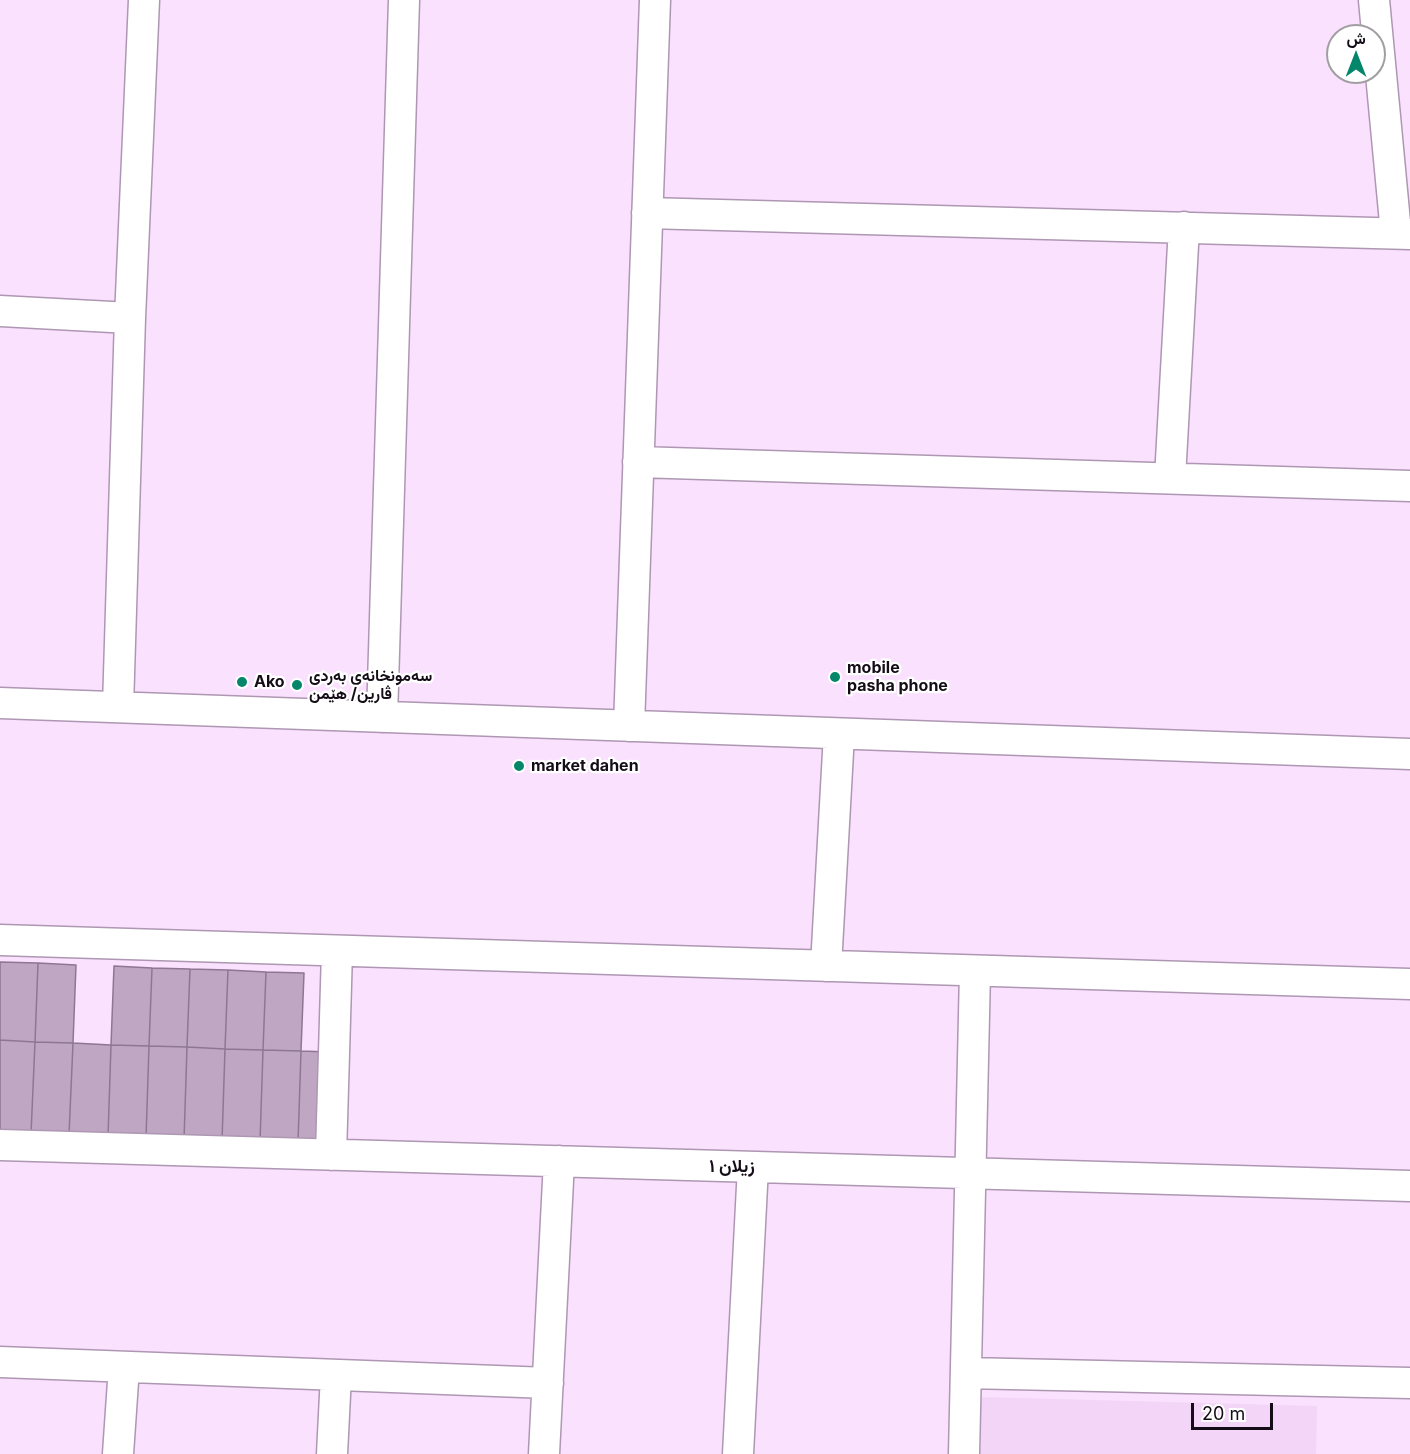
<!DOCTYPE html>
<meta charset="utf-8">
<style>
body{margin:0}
#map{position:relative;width:1410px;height:1454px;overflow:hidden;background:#fae1fe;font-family:Inter,Vazirmatn,sans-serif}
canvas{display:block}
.north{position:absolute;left:1326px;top:24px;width:60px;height:60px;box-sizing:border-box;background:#fff;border:2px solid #a19ea2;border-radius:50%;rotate:0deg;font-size:16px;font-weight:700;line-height:24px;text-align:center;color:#140c16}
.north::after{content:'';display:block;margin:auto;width:21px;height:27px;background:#03866a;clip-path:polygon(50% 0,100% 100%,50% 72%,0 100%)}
.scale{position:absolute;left:1191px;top:1403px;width:82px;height:27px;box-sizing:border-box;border:3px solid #140c16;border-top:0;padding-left:8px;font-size:18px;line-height:21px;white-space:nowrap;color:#140c16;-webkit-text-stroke:4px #fff;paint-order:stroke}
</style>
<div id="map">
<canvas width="1410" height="1454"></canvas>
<div class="north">ش</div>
<div class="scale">20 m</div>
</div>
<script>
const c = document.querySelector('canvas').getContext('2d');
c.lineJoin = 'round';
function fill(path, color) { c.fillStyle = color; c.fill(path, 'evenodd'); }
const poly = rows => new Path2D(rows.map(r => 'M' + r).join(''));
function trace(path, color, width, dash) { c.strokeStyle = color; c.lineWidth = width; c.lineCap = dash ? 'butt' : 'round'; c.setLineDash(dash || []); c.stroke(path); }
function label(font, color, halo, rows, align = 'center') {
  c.font = font + ' Inter,Vazirmatn,sans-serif'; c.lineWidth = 4.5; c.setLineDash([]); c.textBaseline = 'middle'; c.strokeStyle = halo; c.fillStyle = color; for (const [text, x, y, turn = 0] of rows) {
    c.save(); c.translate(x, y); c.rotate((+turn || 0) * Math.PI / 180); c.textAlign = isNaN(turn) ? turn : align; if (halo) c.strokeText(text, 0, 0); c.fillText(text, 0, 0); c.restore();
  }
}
fill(poly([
 [979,1397,1317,1406,1316,1454,977,1454]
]), '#f3d5f8');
const building = poly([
 [0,962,38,963,35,1042,0,1040,0,962],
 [38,963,76,965,73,1043,35,1042,38,963],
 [114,966,152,968,149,1046,111,1045,114,966],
 [152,968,190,969,187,1047,149,1046,152,968],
 [190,969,228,970,225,1049,187,1047,190,969],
 [228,970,266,972,263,1050,225,1049,228,970],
 [266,972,304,973,301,1051,263,1050,266,972],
 [0,1040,35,1042,31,1134,0,1133,0,1040],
 [35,1042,73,1043,69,1135,31,1134,35,1042],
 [73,1043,111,1045,108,1137,69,1135,73,1043],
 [111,1045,149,1046,146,1138,108,1137,111,1045],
 [149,1046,187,1047,184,1140,146,1138,149,1046],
 [187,1047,225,1049,222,1141,184,1140,187,1047],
 [225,1049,263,1050,260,1142,222,1141,225,1049],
 [263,1050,301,1051,298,1143,260,1142,263,1050],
 [301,1051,329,1052,327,1144,298,1143,301,1051]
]);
fill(building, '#bfa7c3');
trace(building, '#8d7791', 1.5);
const street = poly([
 [1374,0,1396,233],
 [647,213,1410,234],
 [0,311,130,318],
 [638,462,1410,486],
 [1170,478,1184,227],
 [0,703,1410,754],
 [118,707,130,318,144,0],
 [382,717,404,0],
 [629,726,655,0],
 [0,940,1410,984],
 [826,966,839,734],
 [0,1145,1410,1186],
 [331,1155,337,951],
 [0,1362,548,1383],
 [966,1373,1410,1383],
 [118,1454,124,1367],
 [332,1454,336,1375],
 [544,1454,559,1161],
 [738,1454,753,1167],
 [964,1454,975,971]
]);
trace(street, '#ae97b2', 33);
trace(street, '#fff', 30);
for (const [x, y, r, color] of [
 [835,677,6,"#03866a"],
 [242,682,6,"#03866a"],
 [297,685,6,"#03866a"],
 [519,766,6,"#03866a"]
]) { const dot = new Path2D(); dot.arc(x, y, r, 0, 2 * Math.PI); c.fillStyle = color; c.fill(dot); trace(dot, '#fff', 2); }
label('bold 16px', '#140c16', '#fff', [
 ["mobile",847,668],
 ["pasha phone",847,686],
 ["سەمونخانەی بەردی",309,676],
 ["ڤارین/ هێمن",309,694],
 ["Ako",254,682],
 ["market dahen",531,766]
], 'left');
label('bold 18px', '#140c16', '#fff', [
 ["زیلان ١",732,1167]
]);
</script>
